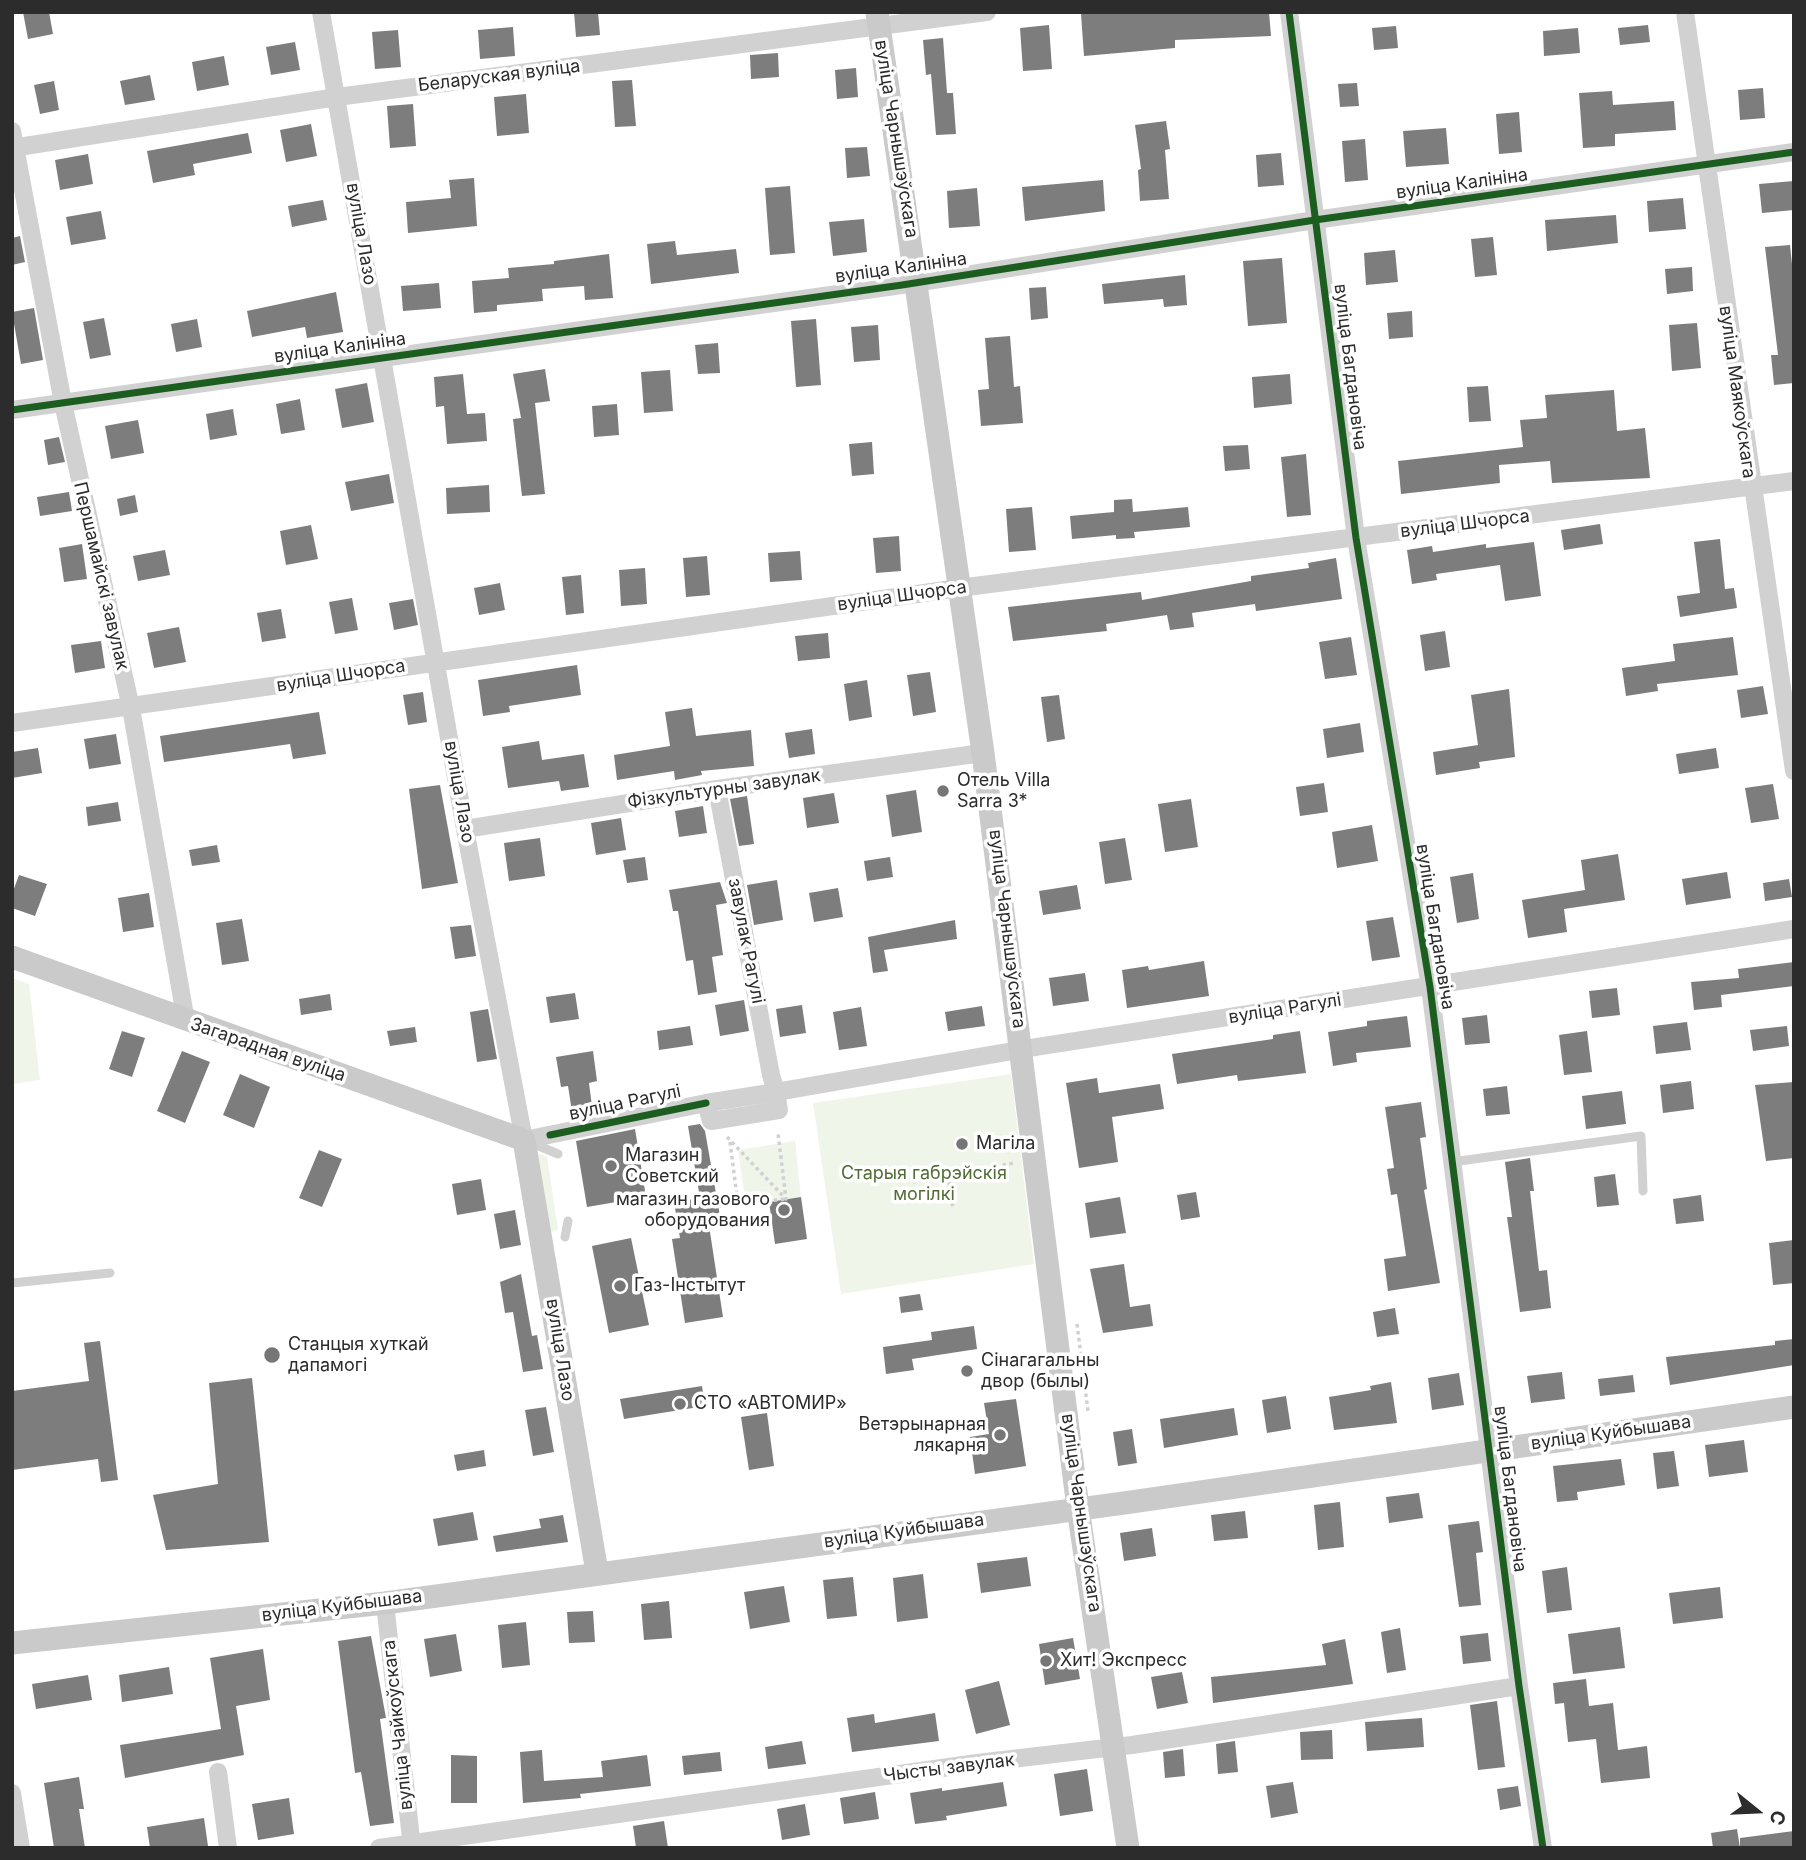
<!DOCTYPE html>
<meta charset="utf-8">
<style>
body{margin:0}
#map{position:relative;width:1806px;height:1860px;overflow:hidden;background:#fff;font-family:Inter,sans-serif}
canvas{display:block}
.frame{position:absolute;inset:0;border:14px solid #2c2c2c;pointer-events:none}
.north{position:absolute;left:1722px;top:1776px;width:70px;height:70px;-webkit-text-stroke:5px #fff;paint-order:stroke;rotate:108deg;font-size:19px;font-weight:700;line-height:28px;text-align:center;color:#2c2c2c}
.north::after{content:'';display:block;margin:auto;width:24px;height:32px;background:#2c2c2c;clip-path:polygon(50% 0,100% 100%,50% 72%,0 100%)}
</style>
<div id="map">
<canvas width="1806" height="1860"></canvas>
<div class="frame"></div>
<div class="north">С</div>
</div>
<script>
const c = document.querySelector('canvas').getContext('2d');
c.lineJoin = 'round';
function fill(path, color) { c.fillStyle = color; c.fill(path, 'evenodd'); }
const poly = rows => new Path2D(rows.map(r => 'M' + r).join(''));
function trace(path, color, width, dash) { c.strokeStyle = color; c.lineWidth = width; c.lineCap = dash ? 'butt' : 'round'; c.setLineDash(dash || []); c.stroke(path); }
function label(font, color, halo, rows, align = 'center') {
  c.font = font + ' Inter,sans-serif'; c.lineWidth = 7; c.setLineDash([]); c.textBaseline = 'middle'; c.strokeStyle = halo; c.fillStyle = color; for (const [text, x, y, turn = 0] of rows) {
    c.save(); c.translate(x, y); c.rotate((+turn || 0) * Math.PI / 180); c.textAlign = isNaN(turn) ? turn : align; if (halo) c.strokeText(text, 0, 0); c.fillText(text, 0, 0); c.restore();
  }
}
fill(poly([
 [12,978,29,984,40,1080,12,1084],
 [1011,1074,1034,1264,841,1294,813,1103],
 [795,1141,801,1197,746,1204,738,1150],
 [538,1154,547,1156,558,1230,551,1232]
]), '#f0f5ea');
fill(poly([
 [23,12,49,12,53,34,28,39],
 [574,12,598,12,600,35,576,37],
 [1106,12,1269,12,1271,36,1175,40,1175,48,1084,56,1081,14],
 [1049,25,1052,69,1023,71,1020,28],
 [1648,25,1650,42,1620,45,1618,28],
 [1396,26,1398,48,1374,50,1372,28],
 [513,27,515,56,480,59,478,30],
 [1578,28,1580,53,1544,56,1543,31],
 [398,30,401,67,375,69,372,32],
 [943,38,947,93,953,93,956,134,936,135,931,74,926,75,923,40],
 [295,42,300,70,271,75,266,47],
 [778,53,779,77,751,79,750,55],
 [224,56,229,85,197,91,192,62],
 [856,68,858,97,837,99,835,70],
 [150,75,155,100,125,105,120,81],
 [632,80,636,126,615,127,612,81],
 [54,81,59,110,40,114,34,85],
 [1357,83,1359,106,1340,107,1338,84],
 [1763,88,1765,118,1740,120,1738,90],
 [1612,91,1613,105,1674,101,1676,130,1615,134,1615,146,1583,148,1579,93],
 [526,94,529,133,497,136,494,97],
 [413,104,416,146,390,148,387,106],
 [1519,112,1522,152,1499,154,1496,114],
 [1166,121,1170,149,1165,150,1169,199,1140,201,1138,170,1141,169,1135,125],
 [311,124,317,156,286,162,280,130],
 [1446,128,1449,164,1406,167,1403,131],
 [248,133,252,153,193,164,195,175,153,183,147,151],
 [1365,139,1368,180,1345,182,1342,141],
 [867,147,870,176,847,178,845,148],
 [1281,153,1284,185,1258,187,1256,155],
 [88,154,93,184,60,190,55,160],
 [474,178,477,226,408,233,406,202,451,198,449,180],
 [1103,180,1105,211,1025,221,1022,187],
 [1794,181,1794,210,1762,213,1759,184],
 [790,186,795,253,770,255,765,188],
 [977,188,980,226,949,228,947,191],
 [1683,198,1686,229,1649,232,1647,201],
 [323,200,327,220,292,227,288,206],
 [101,211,106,239,71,245,66,217],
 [1616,215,1618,243,1547,251,1545,220],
 [864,219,867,252,833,256,829,222],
 [20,236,25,262,12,265,12,238],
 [1493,237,1497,275,1475,277,1471,239],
 [675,241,677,255,736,249,739,273,651,284,647,244],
 [1790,245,1794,283,1794,383,1774,385,1771,355,1778,355,1765,247],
 [1395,250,1398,282,1366,285,1364,253],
 [609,254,613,298,585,300,584,286,542,289,543,301,497,305,497,311,474,313,472,281,509,278,508,268,554,264,554,261],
 [1282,258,1287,323,1248,326,1243,261],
 [1692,267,1693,291,1667,294,1665,269],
 [1185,275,1187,305,1164,307,1163,299,1104,304,1102,284],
 [439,283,441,308,403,311,401,286],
 [1046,287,1048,318,1031,320,1029,288],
 [336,292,343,332,307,338,305,327,252,337,247,311],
 [34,308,43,360,21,364,12,312],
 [1412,311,1413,337,1389,339,1387,313],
 [104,318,111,355,90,359,83,322],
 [197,319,202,347,176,352,171,324],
 [816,319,821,385,796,387,791,321],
 [1697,323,1701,368,1672,371,1669,325],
 [878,325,880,360,854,362,851,327],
 [1010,336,1014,387,1020,386,1023,423,981,426,978,390,989,389,985,338],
 [718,343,720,373,698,374,695,345],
 [545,369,550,401,535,403,545,494,522,496,513,419,521,418,513,374],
 [670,370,673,411,644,413,641,372],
 [463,374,467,414,485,413,487,441,447,444,444,406,436,407,434,377],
 [1290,374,1292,404,1254,408,1252,377],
 [367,383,374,422,342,428,335,389],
 [1488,386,1491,421,1469,422,1467,387],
 [1614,390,1617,431,1645,428,1650,478,1552,483,1550,461,1499,465,1500,483,1401,494,1398,461,1523,447,1520,420,1547,418,1545,395],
 [300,399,305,430,281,434,276,404],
 [617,404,619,435,594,437,592,406],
 [233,409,237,435,210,440,206,414],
 [138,420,144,453,111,459,105,426],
 [59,437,65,462,48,465,44,440],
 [872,442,874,474,852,476,849,444],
 [1248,445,1250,469,1225,471,1223,446],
 [1306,454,1311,515,1287,517,1281,457],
 [389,474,394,503,351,511,345,482],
 [489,485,490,512,447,514,446,488],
 [69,492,72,511,40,516,37,497],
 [135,495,138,512,120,516,117,499],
 [1132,499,1133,512,1188,507,1190,527,1134,532,1135,538,1116,539,1116,535,1072,539,1070,516,1114,512,1114,500],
 [1032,507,1036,550,1009,552,1006,509],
 [1600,524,1603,544,1564,550,1561,530],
 [311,525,318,559,286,565,280,531],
 [899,536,901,571,876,573,873,538],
 [1720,539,1725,589,1734,588,1737,608,1680,617,1677,596,1700,593,1694,542],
 [1534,542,1541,596,1505,601,1500,565,1436,574,1437,580,1412,584,1407,550,1432,546,1433,552,1486,544,1486,548],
 [82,544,87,579,64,582,59,548],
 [165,550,170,575,138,581,133,556],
 [800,551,802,580,770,582,768,553],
 [707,556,710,595,686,597,683,558],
 [1336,558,1342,599,1256,611,1255,604,1192,613,1194,627,1170,630,1167,615,1106,624,1107,631,1013,641,1008,607,1141,592,1142,600,1251,581,1251,576,1309,568,1308,563],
 [645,568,647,604,621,606,619,570],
 [581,575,584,613,566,615,562,577],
 [500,583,505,610,479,615,474,588],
 [352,598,358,630,335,634,329,602],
 [413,599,418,625,394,630,389,603],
 [281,609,286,638,262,642,257,613],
 [179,627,186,662,154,668,147,633],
 [1445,631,1450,667,1425,671,1420,635],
 [828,633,830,658,798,661,795,636],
 [1351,637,1357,675,1325,679,1319,642],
 [1733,637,1738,675,1657,684,1658,691,1626,696,1622,668,1675,661,1673,644],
 [101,641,105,668,75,673,71,645],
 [577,665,581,695,509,706,510,712,483,716,478,680],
 [930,672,936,712,913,716,907,675],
 [867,680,872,717,849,721,844,684],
 [1763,686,1768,714,1741,718,1737,690],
 [1509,689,1515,757,1479,762,1480,768,1436,775,1433,752,1478,745,1471,695],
 [423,692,427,722,408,725,403,695],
 [1059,695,1065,739,1047,742,1041,697],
 [692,708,696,736,751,730,754,766,701,771,702,775,675,780,674,771,617,780,614,755,670,746,665,712],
 [319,712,326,754,293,759,290,744,164,762,160,736],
 [1360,723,1364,752,1327,758,1323,729],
 [812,729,815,754,789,758,785,733],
 [116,734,121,764,89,769,84,739],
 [539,741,542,760,584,754,589,787,561,791,559,781,508,788,502,747],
 [38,748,42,773,12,778,12,752],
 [1716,748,1719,768,1679,774,1676,754],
 [1324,783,1328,812,1300,816,1296,787],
 [1773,784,1779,819,1751,823,1745,788],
 [440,785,458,883,422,889,409,789],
 [916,790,922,832,892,837,886,795],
 [834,793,839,823,807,828,803,798],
 [747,796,754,844,739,846,730,799],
 [1191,799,1198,847,1165,852,1158,804],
 [118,802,121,821,88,826,86,807],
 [703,806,707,833,679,837,675,811],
 [621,818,626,850,596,855,591,823],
 [1372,825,1378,861,1337,868,1332,832],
 [540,838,545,876,509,881,504,843],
 [1125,838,1132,880,1105,884,1099,842],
 [217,845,220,862,192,866,189,850],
 [1618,854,1625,900,1564,909,1567,932,1528,938,1522,900,1585,890,1581,860],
 [645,857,648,880,627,883,623,860],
 [890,857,893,877,867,881,864,861],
 [1727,872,1731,898,1686,905,1682,879],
 [1473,873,1479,919,1457,923,1450,877],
 [19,875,47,884,35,916,12,908,12,894],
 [1789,879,1792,897,1765,901,1763,883],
 [777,880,783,920,754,925,747,885],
 [720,882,727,903,716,905,723,955,712,957,717,992,698,995,693,960,686,961,678,911,673,911,669,890],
 [1077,885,1081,909,1043,915,1039,891],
 [838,888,843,917,814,922,809,893],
 [149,893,154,927,123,932,118,898],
 [1393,917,1400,957,1372,961,1366,921],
 [242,919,249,961,222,965,216,923],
 [955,920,957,939,884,950,888,971,873,973,868,937],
 [471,925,476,956,455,959,450,927],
 [1204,961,1209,996,1127,1008,1122,970,1148,966,1149,970],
 [1794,962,1794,986,1721,995,1722,1007,1694,1010,1691,982,1739,978,1738,969],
 [1085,973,1089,1001,1053,1006,1049,978],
 [1617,988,1620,1015,1592,1018,1589,991],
 [575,993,579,1019,550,1023,546,997],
 [330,994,332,1010,301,1015,299,999],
 [744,1000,749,1031,720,1036,715,1005],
 [802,1005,806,1033,780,1037,776,1009],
 [982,1006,985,1026,948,1031,945,1012],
 [861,1007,867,1046,839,1050,833,1012],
 [488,1009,497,1059,477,1062,470,1012],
 [1487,1015,1490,1043,1465,1045,1462,1018],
 [1407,1016,1411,1047,1356,1053,1357,1062,1333,1066,1328,1032,1367,1026,1367,1021],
 [1687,1022,1691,1050,1656,1054,1653,1026],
 [690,1026,693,1045,659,1050,657,1031],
 [1787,1026,1789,1046,1753,1051,1750,1030],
 [415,1027,417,1042,390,1046,387,1031],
 [122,1031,145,1038,132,1077,109,1069],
 [1300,1031,1306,1073,1238,1081,1237,1075,1177,1084,1172,1054,1273,1039,1273,1035],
 [1587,1031,1592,1072,1564,1075,1559,1035],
 [182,1051,210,1062,185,1123,157,1111],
 [593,1051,597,1081,589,1083,593,1114,573,1118,568,1086,561,1087,556,1057],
 [240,1074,270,1087,254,1128,223,1115],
 [1097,1078,1099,1093,1160,1084,1164,1109,1112,1117,1118,1162,1079,1168,1066,1083],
 [1691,1081,1694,1109,1663,1113,1660,1085],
 [1794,1082,1794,1158,1766,1161,1755,1085],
 [1507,1086,1510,1114,1486,1116,1483,1089],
 [1622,1091,1626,1124,1586,1129,1582,1096],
 [1421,1102,1426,1137,1420,1138,1427,1189,1424,1190,1440,1283,1388,1291,1384,1259,1406,1256,1397,1194,1391,1195,1387,1169,1394,1168,1385,1107],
 [700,1124,705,1131,720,1216,708,1219,723,1317,685,1323,672,1239,680,1238,674,1202,700,1198,688,1126],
 [635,1129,646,1197,587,1207,576,1141],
 [319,1150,342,1159,322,1207,299,1198],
 [1530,1158,1534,1191,1530,1191,1539,1271,1547,1270,1551,1308,1520,1312,1507,1217,1512,1217,1505,1162],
 [1615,1174,1619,1205,1597,1207,1594,1177],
 [481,1179,486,1210,457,1215,452,1184],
 [1196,1192,1200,1217,1181,1220,1177,1195],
 [1701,1195,1704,1221,1676,1224,1673,1199],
 [801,1197,807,1239,775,1244,769,1202],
 [1120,1197,1126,1233,1090,1238,1085,1203],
 [515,1210,521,1245,500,1249,494,1214],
 [631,1238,649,1325,609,1333,592,1246],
 [1794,1240,1794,1283,1773,1285,1769,1243],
 [1124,1264,1130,1307,1150,1304,1153,1326,1103,1333,1090,1269],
 [521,1274,532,1336,537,1335,543,1369,523,1372,513,1312,505,1313,500,1282],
 [920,1294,923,1310,901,1313,899,1297],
 [1395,1308,1399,1334,1377,1337,1373,1312],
 [974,1326,977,1349,912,1359,914,1370,886,1374,883,1347,932,1340,931,1332],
 [1794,1339,1794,1365,1670,1385,1666,1357,1775,1345,1775,1341],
 [100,1341,118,1480,101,1482,98,1459,12,1470,12,1391,89,1381,84,1343],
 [1562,1372,1565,1399,1531,1403,1527,1376],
 [1459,1373,1464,1405,1432,1410,1428,1378],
 [1633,1375,1635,1392,1600,1396,1598,1379],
 [252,1378,269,1542,166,1550,153,1495,218,1484,209,1383],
 [1391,1382,1397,1423,1334,1430,1329,1397,1371,1390,1370,1386],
 [702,1386,705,1406,624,1419,620,1399],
 [1286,1396,1291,1429,1267,1433,1262,1400],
 [1016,1399,1026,1466,975,1474,970,1437,989,1434,984,1403],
 [546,1407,554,1452,533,1456,525,1410],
 [1234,1408,1238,1435,1164,1448,1160,1419],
 [767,1413,774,1466,749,1470,741,1417],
 [1132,1429,1137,1463,1118,1466,1113,1432],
 [1744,1440,1748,1472,1709,1477,1705,1445],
 [484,1450,486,1466,457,1471,454,1455],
 [1674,1451,1679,1486,1657,1489,1653,1453],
 [1621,1459,1625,1485,1577,1492,1578,1500,1557,1502,1553,1466],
 [1419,1493,1423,1518,1389,1523,1386,1497],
 [1340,1502,1344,1547,1318,1550,1314,1505],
 [1245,1511,1248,1538,1214,1541,1211,1515],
 [473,1512,478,1540,438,1546,433,1519],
 [563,1515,568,1542,496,1552,493,1536,541,1528,539,1519],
 [1479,1521,1483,1552,1476,1553,1481,1605,1459,1607,1448,1525],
 [1152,1528,1156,1556,1124,1561,1120,1533],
 [1027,1557,1031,1586,981,1593,977,1563],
 [1567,1567,1572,1610,1547,1613,1542,1571],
 [923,1574,928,1618,897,1622,893,1578],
 [853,1577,857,1616,827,1619,823,1580],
 [784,1586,790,1622,750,1629,744,1592],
 [1720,1587,1723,1618,1673,1624,1669,1593],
 [669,1601,672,1638,644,1640,641,1604],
 [593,1611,595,1642,569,1643,567,1612],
 [526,1622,530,1665,502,1668,498,1625],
 [1620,1627,1625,1668,1573,1674,1568,1634],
 [1400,1628,1406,1670,1387,1673,1381,1632],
 [1488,1633,1491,1661,1463,1664,1460,1636],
 [456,1634,462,1671,430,1677,424,1639],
 [371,1636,386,1718,380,1719,394,1823,370,1826,361,1772,355,1773,338,1641],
 [1073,1638,1080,1679,1045,1685,1039,1644],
 [1345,1639,1353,1684,1213,1703,1211,1677,1326,1665,1322,1644],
 [263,1649,270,1700,236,1706,244,1755,125,1778,120,1745,221,1729,210,1658],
 [169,1667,173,1694,122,1702,119,1675],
 [1182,1672,1188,1703,1157,1709,1151,1677],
 [88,1675,92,1700,36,1709,32,1684],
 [1586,1679,1589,1706,1613,1703,1618,1750,1647,1746,1650,1778,1601,1783,1596,1739,1568,1742,1564,1703,1555,1704,1553,1683],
 [999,1681,1010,1725,976,1734,965,1690],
 [1497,1701,1505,1767,1478,1770,1470,1705],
 [935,1713,939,1741,852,1752,847,1718,874,1714,875,1723],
 [1422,1718,1424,1747,1367,1751,1365,1722],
 [1332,1730,1333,1759,1301,1760,1300,1732],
 [802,1741,806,1764,768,1769,765,1747],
 [1235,1741,1238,1772,1218,1774,1216,1744],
 [1183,1749,1185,1776,1165,1778,1163,1752],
 [542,1750,544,1781,603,1777,601,1761,647,1755,651,1786,580,1794,581,1798,523,1803,520,1752],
 [720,1752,722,1771,684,1775,682,1756],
 [451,1755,477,1756,477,1803,451,1803],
 [1087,1769,1093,1811,1060,1816,1054,1774],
 [79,1777,84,1809,79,1809,85,1848,54,1848,44,1783],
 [1003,1782,1007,1806,946,1816,947,1820,915,1824,910,1793,942,1788,942,1791],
 [1293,1782,1298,1813,1271,1818,1266,1786],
 [1518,1786,1521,1806,1500,1810,1497,1789],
 [875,1792,879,1819,844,1824,840,1798],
 [289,1798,294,1834,258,1840,252,1804],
 [805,1804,810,1835,782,1840,777,1809],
 [204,1818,208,1846,150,1848,147,1827],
 [664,1821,668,1848,636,1848,633,1826],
 [1737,1829,1740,1848,1713,1848,1711,1833],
 [1794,1831,1794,1848,1740,1848,1740,1838]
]), '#7d7d7d');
trace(poly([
 [727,1137,786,1199,778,1133],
 [730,1142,738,1204],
 [948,1175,953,1209],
 [913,1182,1014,1163],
 [718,1206,786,1199],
 [1077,1324,1088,1411]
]), '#d1d1d1', 3.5, [3.5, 3.5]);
trace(poly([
 [527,1141,558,1154],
 [1452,1162,1641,1136,1643,1191],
 [565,1237,568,1221],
 [12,1283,110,1273]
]), '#d1d1d1', 9);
trace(poly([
 [321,12,465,829,524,1140,706,1103],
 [1289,12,1356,538,1430,987,1519,1686,1543,1848],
 [1685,12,1794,771],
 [12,131,63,403,131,708,186,1021],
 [12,148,337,97,987,12],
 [12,410,902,285,1315,220,1794,152],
 [12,723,959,588,1794,481],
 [717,789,771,1075,776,1092,779,1110,711,1121,706,1103,776,1092,1036,1047,1794,929],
 [465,829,717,789,983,753],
 [385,1603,412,1848],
 [218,1772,228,1848],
 [12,1793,21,1848],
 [379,1848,977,1763,1132,1745,1519,1686]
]), '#d1d1d1', 18);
trace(poly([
 [877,12,983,753,1078,1508,1128,1848],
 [12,957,524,1140,597,1572],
 [12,1643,385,1603,1124,1503,1794,1407]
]), '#cacaca', 23);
trace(poly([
 [1289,12,1356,538,1430,987,1519,1686,1543,1848],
 [12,410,902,285,1315,220,1794,152],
 [550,1135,706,1103]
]), '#1b5e20', 7);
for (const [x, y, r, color] of [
 [943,791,7,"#767676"],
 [962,1144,7,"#767676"],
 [611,1166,7,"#767676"],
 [784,1210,7,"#767676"],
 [620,1286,7,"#767676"],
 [272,1355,9,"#767676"],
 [967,1371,7,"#767676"],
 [680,1404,7,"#767676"],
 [1000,1435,7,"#767676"],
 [1046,1661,7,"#767676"]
]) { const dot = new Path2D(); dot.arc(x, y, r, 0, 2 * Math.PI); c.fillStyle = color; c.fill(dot); trace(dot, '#fff', 2.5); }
label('18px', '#2c2c2c', '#fff', [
 ["Беларуская вуліца",499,76,-7],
 ["вуліца Чарнышэўскага",896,139,81],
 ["вуліца Калініна",1462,184,-8],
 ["вуліца Лазо",361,234,80],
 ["вуліца Калініна",901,268,-8],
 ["вуліца Калініна",340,348,-8],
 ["вуліца Багдановіча",1350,367,83],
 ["вуліца Маякоўскага",1737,392,82],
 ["вуліца Шчорса",1465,524,-7],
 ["Першамайскі завулак",101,576,77],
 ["вуліца Шчорса",902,596,-8],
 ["вуліца Шчорса",341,676,-9],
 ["Фізкультурны завулак",724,789,-8],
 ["вуліца Лазо",459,792,80],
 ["вуліца Багдановіча",1435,927,81],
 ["вуліца Чарнышэўскага",1007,929,83],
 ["завулак Рагулі",746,941,79],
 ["вуліца Рагулі",1285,1009,-9],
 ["Загарадная вуліца",268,1050,19],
 ["вуліца Рагулі",625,1103,-12],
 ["вуліца Лазо",560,1350,81],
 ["вуліца Куйбышава",1611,1433,-8],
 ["вуліца Багдановіча",1510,1489,83],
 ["вуліца Чарнышэўскага",1081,1513,82],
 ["вуліца Куйбышава",904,1531,-8],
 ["вуліца Куйбышава",342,1606,-7],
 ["вуліца Чайкоўскага",398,1725,-96],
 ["Чысты завулак",949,1768,-7]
]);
label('18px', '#2c2c2c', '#fff', [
 ["Отель Villa",957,781],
 ["Sarra 3*",957,802],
 ["Магіла",976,1144],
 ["Магазин",625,1156],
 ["Советский",625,1177],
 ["магазин газового",770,1200,"right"],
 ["оборудования",770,1221,"right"],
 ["Газ-Інстытут",634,1286],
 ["Станцыя хуткай",288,1345],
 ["дапамогі",288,1366],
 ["Сінагагальны",981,1361],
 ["двор (былы)",981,1382],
 ["СТО «АВТОМИР»",694,1404],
 ["Ветэрынарная",986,1425,"right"],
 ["лякарня",986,1446,"right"],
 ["Хит! Экспресс",1060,1661]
], 'left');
label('18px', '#526c36', '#fff', [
 ["Старыя габрэйскія",924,1174],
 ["могілкі",924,1195]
]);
</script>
